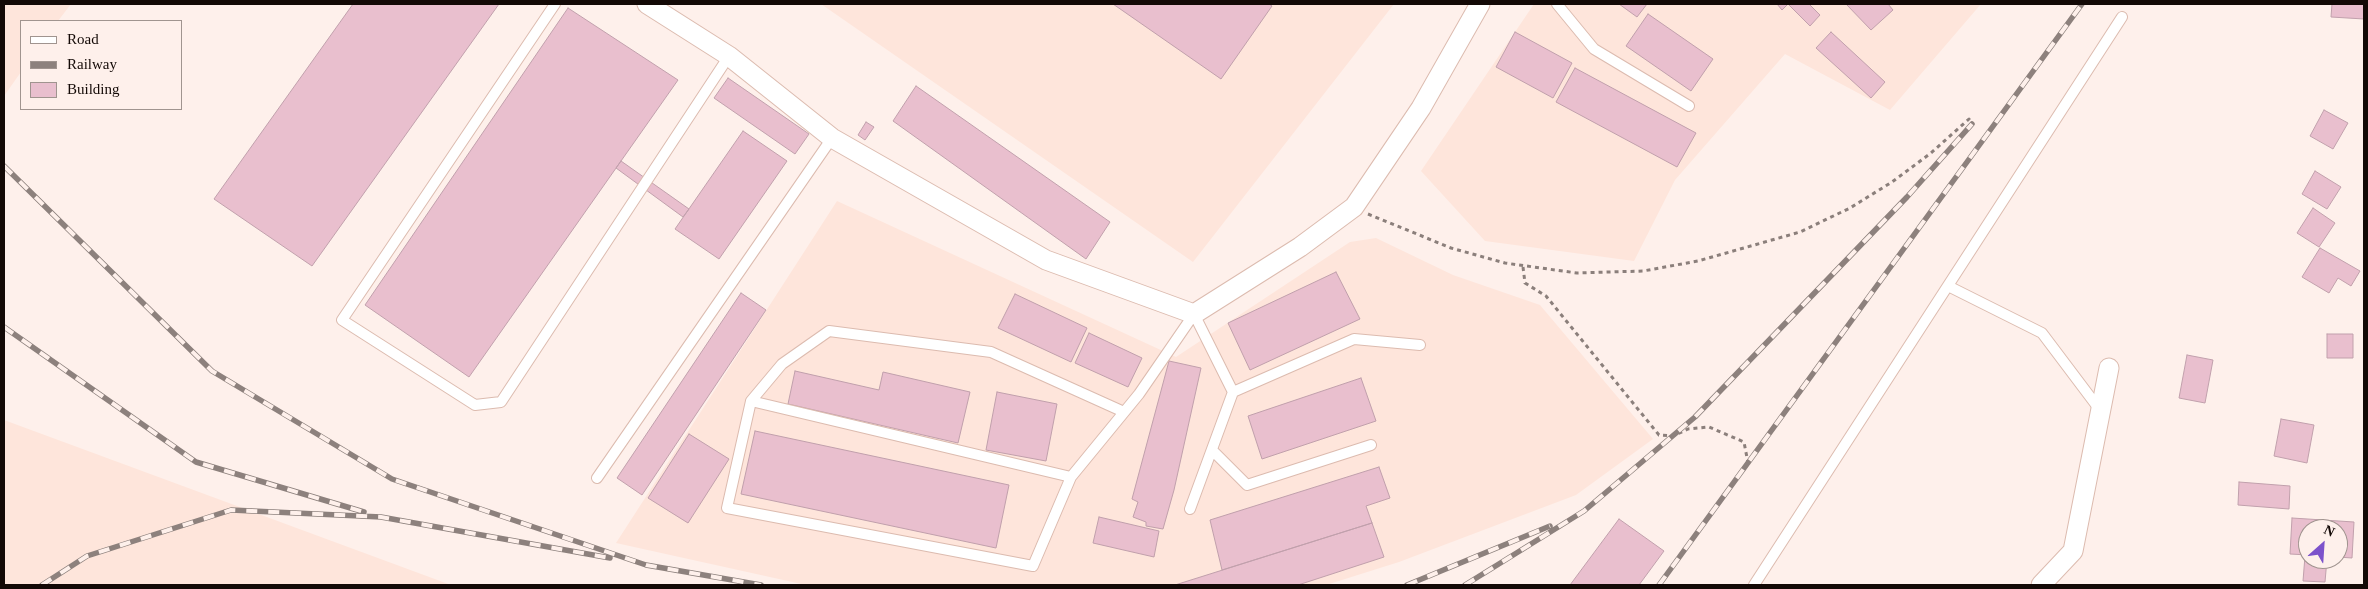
<!DOCTYPE html>
<style>
body{margin:0}
#map{position:relative;width:2368px;height:589px;overflow:hidden;background:#fef0eb;font-family:Georgia,serif}
canvas{display:block}
.frame{position:absolute;inset:0;border:5px solid #130906;pointer-events:none}
.legend{position:absolute;left:20px;top:20px;width:162px;height:90px;box-sizing:border-box;background:#fef0eb;border:1px solid #a0948f;margin:0;padding:6px 9px;list-style:none;font-size:15px;color:#130906}
.legend li{display:flex;align-items:center;gap:10px;height:25px}
.legend b{width:25px;border:1px solid #a0948f}
.north{position:absolute;left:2298px;top:519px;width:50px;height:50px;box-sizing:border-box;background:#fef0eb;border:1px solid #a0948f;border-radius:50%;rotate:26deg;font-size:14px;font-weight:700;line-height:20px;text-align:center;color:#130906}
.north::after{content:'';display:block;margin:auto;width:18px;height:22px;background:#7c52cb;clip-path:polygon(50% 0,100% 100%,50% 72%,0 100%)}
</style>
<div id="map">
<canvas width="2368" height="589"></canvas>
<div class="frame"></div>
<ul class="legend">
<li><b style="height:6px;background:#fff"></b>Road</li>
<li><b style="height:6px;background:#8d817d"></b>Railway</li>
<li><b style="height:14px;background:#e9bfce"></b>Building</li>
</ul>
<div class="north">N</div>
</div>
<script>
const c = document.querySelector('canvas').getContext('2d');
c.lineJoin = 'round';
function fill(path, color) { c.fillStyle = color; c.fill(path, 'evenodd'); }
const poly = rows => new Path2D(rows.map(r => 'M' + r).join(''));
function trace(path, color, width, dash) { c.strokeStyle = color; c.lineWidth = width; c.lineCap = dash ? 'butt' : 'round'; c.setLineDash(dash || []); c.stroke(path); }
fill(poly([
 [4,4,71,4,58,21,21,21,21,72,4,96],
 [821,4,1394,4,1193,262],
 [1534,4,1981,4,1890,110,1785,54,1675,180,1634,261,1485,241,1421,171],
 [837,201,1176,357,1350,242,1376,238,1453,275,1540,305,1653,439,1576,495,1399,562,1326,585,806,585,616,543],
 [4,420,451,585,4,585]
]), '#fee5db');
const building = poly([
 [353,4,499,4,312,266,214,199,353,4],
 [1113,4,1269,4,1272,6,1221,79,1113,4],
 [1619,4,1647,4,1637,17,1619,4],
 [1777,4,1809,4,1820,15,1810,26,1788,4,1782,10,1777,4],
 [1846,4,1888,4,1893,10,1871,30,1846,4],
 [2332,4,2364,4,2364,19,2331,17,2332,4],
 [568,8,678,80,469,377,365,305,568,8],
 [1648,14,1713,59,1691,91,1626,46,1648,14],
 [1515,32,1572,63,1553,98,1496,67,1515,32],
 [1831,32,1885,82,1871,98,1816,48,1831,32],
 [1575,68,1696,133,1677,167,1556,102,1575,68],
 [728,78,809,134,795,154,714,98,728,78],
 [916,86,1110,222,1086,259,893,121,916,86],
 [2324,110,2348,123,2333,149,2310,136,2324,110],
 [866,122,874,127,865,140,858,135,866,122],
 [743,131,787,161,719,259,675,229,743,131],
 [621,161,689,209,683,217,616,168,621,161],
 [2315,171,2341,187,2327,209,2302,194,2315,171],
 [2313,208,2335,223,2319,247,2297,233,2313,208],
 [2320,248,2360,271,2351,286,2338,278,2329,293,2302,277,2320,248],
 [1336,272,1360,319,1250,370,1228,323,1336,272],
 [741,293,766,310,642,495,617,478,741,293],
 [1015,294,1087,328,1071,362,998,328,1015,294],
 [1089,333,1142,358,1128,387,1075,363,1089,333],
 [2327,334,2353,334,2353,358,2327,358,2327,334],
 [2187,355,2213,360,2205,403,2179,398,2187,355],
 [1169,361,1201,368,1174,490,1163,529,1146,526,1146,522,1133,517,1138,502,1132,499,1169,361],
 [795,371,879,390,883,372,970,392,958,443,788,404,795,371],
 [1361,378,1376,421,1262,459,1248,416,1361,378],
 [997,392,1057,404,1046,461,986,450,997,392],
 [2281,419,2314,425,2307,463,2274,456,2281,419],
 [755,431,1009,485,996,548,741,494,755,431],
 [689,434,729,459,688,523,648,498,689,434],
 [1379,467,1390,498,1366,506,1372,523,1222,570,1210,520,1379,467],
 [2239,482,2290,486,2289,509,2238,505,2239,482],
 [1099,517,1159,531,1154,557,1093,543,1099,517],
 [2292,518,2354,522,2352,558,2338,557,2338,529,2308,529,2308,555,2290,554,2292,518],
 [1619,519,1664,551,1639,585,1570,585,1619,519],
 [1372,523,1384,557,1298,585,1175,585,1372,523],
 [2305,556,2308,556,2308,559,2327,559,2325,582,2303,581,2305,556]
]);
fill(building, '#e9bfce');
trace(building, '#c1a0ac', 1);
const lane = poly([
 [555,4,342,320,475,405,501,402,729,56],
 [1557,4,1594,49,1689,106],
 [1948,286,2042,333,2100,410],
 [1233,392,1354,339,1420,345],
 [751,401,782,364,829,331,991,352,1124,412],
 [1212,450,1247,485,1371,445],
 [1071,477,751,401,727,508,1033,566,1071,477,1139,394,1194,314,1233,392,1190,509],
 [597,478,832,138],
 [1754,585,2122,17]
]);
const street = poly([
 [647,4,729,56,832,138,1046,260,1194,314,1300,247,1354,207,1421,108,1480,4],
 [2041,585,2073,551,2109,368]
]);
trace(lane, '#dcbbaf', 12);
trace(street, '#dcbbaf', 21);
trace(poly([
 [1368,214,1451,248,1505,263,1577,273,1643,271,1698,261,1800,232,1850,208,1892,182,1931,153,1969,119,1972,124],
 [1523,267,1525,283,1546,296,1659,435,1673,436,1688,429,1709,427,1744,442,1748,463]
]), '#8b7f7b', 3, [4, 4]);
trace(lane, '#fff', 10);
trace(street, '#fff', 19);
const rail = poly([
 [4,166,212,371,392,479,646,565,761,585],
 [4,327,196,462,364,512],
 [42,585,87,556,231,510,381,517,610,558],
 [1407,585,1550,526],
 [1465,585,1584,511,1695,417,1907,197,1972,124],
 [1659,585,2082,4]
]);
trace(rail, '#8d817d', 5.5);
trace(rail, '#fef0eb', 4, [11]);
</script>
